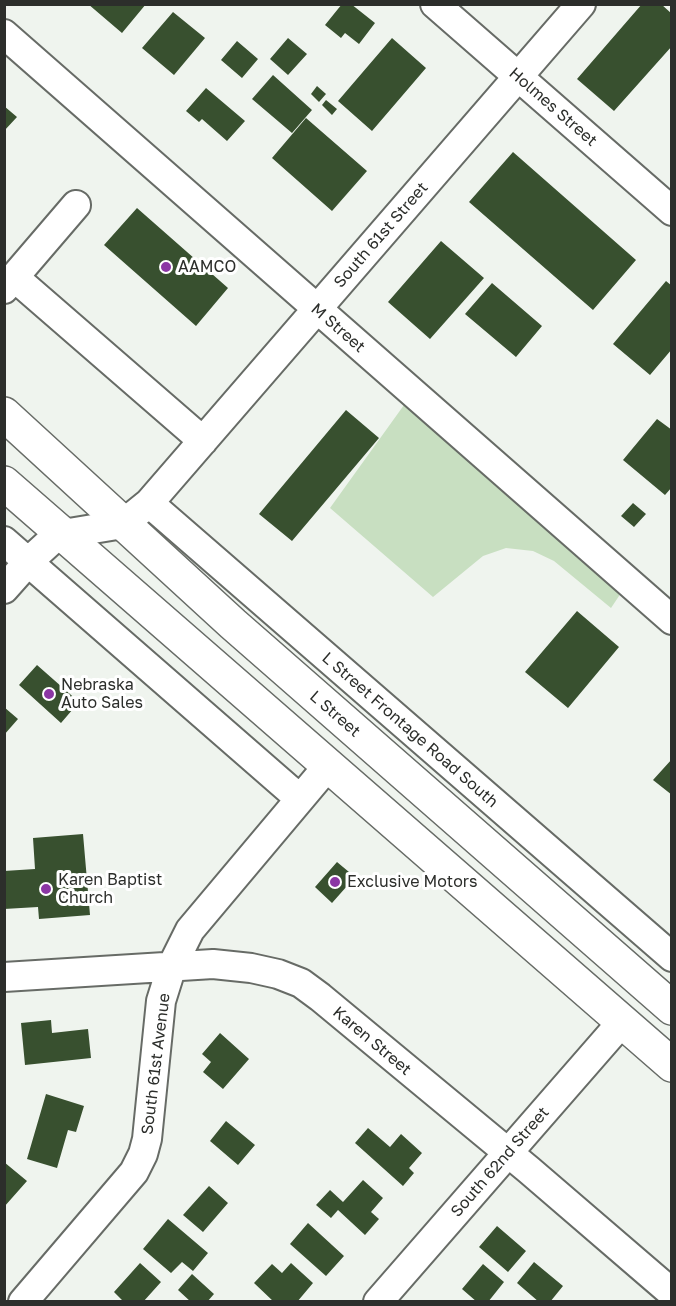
<!DOCTYPE html>
<style>
body{margin:0}
#map{position:relative;width:676px;height:1306px;overflow:hidden;background:#eff4ee;font-family:"Golos Text",sans-serif}
canvas{display:block}
.frame{position:absolute;inset:0;border:6px solid #2c2e2b;pointer-events:none}
</style>
<div id="map">
<canvas width="676" height="1306"></canvas>
<div class="frame"></div>
</div>
<script>
const c = document.querySelector('canvas').getContext('2d');
c.lineJoin = 'round';
function fill(path, color) { c.fillStyle = color; c.fill(path, 'evenodd'); }
const poly = rows => new Path2D(rows.map(r => 'M' + r).join(''));
function trace(path, color, width, dash) { c.strokeStyle = color; c.lineWidth = width; c.lineCap = dash ? 'butt' : 'round'; c.setLineDash(dash || []); c.stroke(path); }
function label(font, color, halo, rows, align = 'center') {
  c.font = font + ' "Golos Text",sans-serif'; c.lineWidth = 6; c.setLineDash([]); c.textBaseline = 'middle'; c.strokeStyle = halo; c.fillStyle = color; for (const [text, x, y, turn = 0] of rows) {
    c.save(); c.translate(x, y); c.rotate((+turn || 0) * Math.PI / 180); c.textAlign = isNaN(turn) ? turn : align; if (halo) c.strokeText(text, 0, 0); c.fillText(text, 0, 0); c.restore();
  }
}
fill(poly([
 [404,405,621,593,611,608,554,561,533,551,506,548,483,556,433,597,330,508]
]), '#c8dfc1');
fill(poly([
 [88,4,146,4,122,33],
 [342,4,351,4,375,23,359,44,345,33,341,38,325,25],
 [642,4,661,4,672,14,672,46,614,111,577,79],
 [173,12,205,38,174,75,142,48],
 [288,38,307,54,288,75,270,59],
 [392,38,426,68,372,131,338,101],
 [237,41,258,59,242,78,221,60],
 [273,75,312,110,292,133,252,99],
 [317,86,326,94,319,102,311,94],
 [206,88,245,121,227,141,202,119,199,122,186,111],
 [326,100,337,109,332,115,322,105],
 [4,106,17,117,4,131],
 [306,118,367,171,332,211,272,158],
 [513,152,636,260,593,310,469,202],
 [137,208,228,288,196,326,104,245],
 [441,241,484,278,430,339,388,302],
 [666,281,672,286,672,349,650,375,613,344],
 [492,283,542,326,516,357,465,314],
 [346,410,379,438,292,541,259,514],
 [657,419,672,430,672,487,665,495,623,460],
 [633,503,646,514,634,527,621,516],
 [577,611,619,647,568,708,525,672],
 [37,665,79,702,61,723,19,685],
 [4,707,18,719,4,735],
 [672,759,672,795,653,780],
 [83,834,90,915,39,919,38,907,4,909,4,871,35,869,33,838],
 [337,862,355,877,332,903,315,887],
 [51,1020,52,1033,88,1029,91,1058,25,1065,21,1023],
 [220,1033,249,1059,223,1089,203,1072,211,1062,202,1054],
 [46,1094,84,1106,76,1132,68,1130,57,1168,27,1159],
 [226,1121,255,1145,238,1165,210,1141],
 [368,1128,390,1147,401,1134,422,1153,409,1168,414,1173,403,1186,355,1143],
 [4,1162,27,1181,4,1207],
 [363,1180,383,1198,371,1212,379,1219,365,1235,338,1210,331,1218,316,1205,330,1190,343,1202],
 [209,1186,228,1203,203,1232,183,1215],
 [168,1219,208,1253,193,1271,182,1262,171,1273,143,1249],
 [308,1223,344,1256,326,1276,290,1244],
 [497,1226,526,1251,508,1272,479,1247],
 [534,1262,563,1286,550,1302,539,1302,517,1283],
 [140,1263,161,1282,143,1302,124,1302,114,1292],
 [291,1263,313,1283,297,1302,274,1302,254,1283,272,1264,282,1273],
 [483,1264,504,1282,488,1302,477,1302,462,1289],
 [192,1274,214,1294,207,1302,191,1302,178,1290]
]), '#38502f');
const minor = poly([
 [435,4,672,211],
 [4,34,672,620],
 [14,277,203,441],
 [4,289,76,205],
 [149,503,672,957],
 [4,541,300,799],
 [4,589,28,562,51,541,63,534,123,524,149,503,581,4],
 [4,977,213,964,251,968,278,974,301,983,320,997,529,1170,672,1293],
 [23,1302,134,1172,143,1154,147,1139,161,1001,172,966,190,930,327,767],
 [378,1302,622,1022]
]);
const major = poly([
 [4,414,233,624,672,1008],
 [4,483,672,1065]
]);
trace(minor, '#676b66', 32);
trace(major, '#676b66', 36);
trace(minor, '#fff', 28);
trace(major, '#fff', 33);
for (const [x, y, r, color] of [
 [166,267,6,"#8b36a4"],
 [49,694,6,"#8b36a4"],
 [335,882,6,"#8b36a4"],
 [46,889,6,"#8b36a4"]
]) { const dot = new Path2D(); dot.arc(x, y, r, 0, 2 * Math.PI); c.fillStyle = color; c.fill(dot); trace(dot, '#fff', 2); }
label('16px', '#2c2e2b', '#fff', [
 ["Holmes Street",553,107,41],
 ["South 61st Street",381,235,-49],
 ["M Street",338,328,41],
 ["L Street",335,714,41],
 ["L Street Frontage Road South",410,730,41],
 ["Karen Street",372,1041,40],
 ["South 61st Avenue",156,1064,-83],
 ["South 62nd Street",500,1162,-49]
]);
label('16px', '#2c2e2b', '#fff', [
 ["AAMCO",178,267],
 ["Nebraska",61,685],
 ["Auto Sales",61,703],
 ["Karen Baptist",58,880],
 ["Church",58,898],
 ["Exclusive Motors",347,882]
], 'left');
</script>
